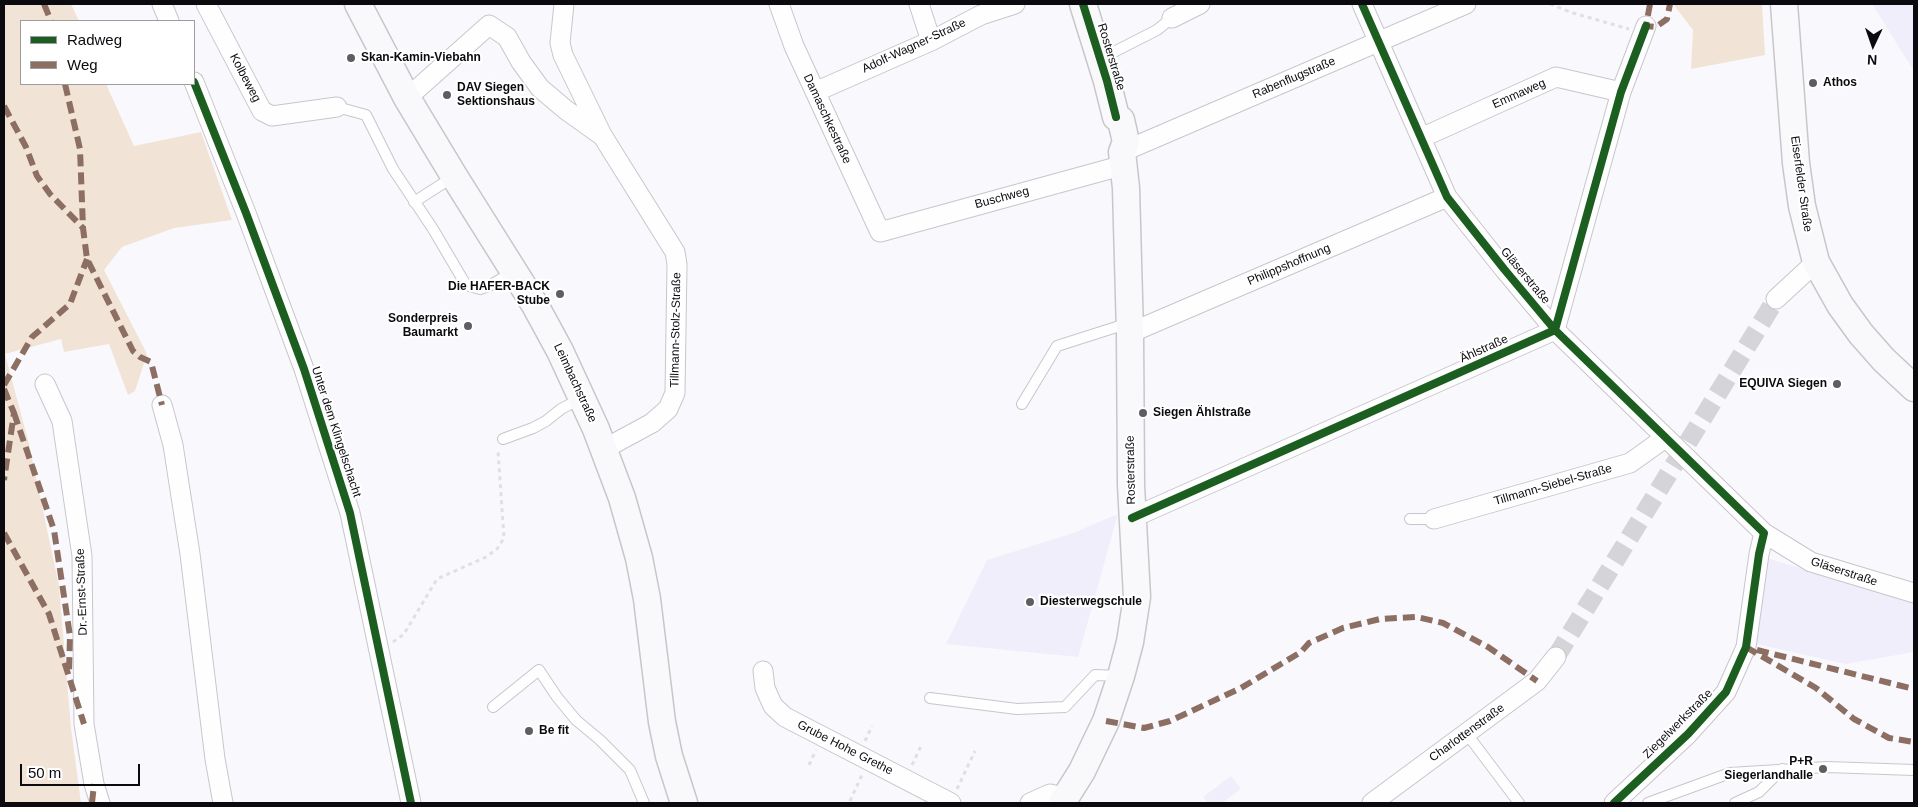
<!DOCTYPE html>
<meta charset="utf-8">
<style>
body{margin:0}
#map{position:relative;width:1918px;height:807px;overflow:hidden;background:#f9f8fc;font-family:Helvetica,sans-serif}
canvas{display:block}
.frame{position:absolute;inset:0;border:5px solid #0b0a0f;pointer-events:none}
.legend{position:absolute;left:20px;top:20px;width:175px;height:65px;box-sizing:border-box;background:#fff;border:1px solid #9d9d9f;margin:0;padding:6px 9px;list-style:none;font-size:15px;color:#0b0a0f}
.legend li{display:flex;align-items:center;gap:10px;height:25px}
.legend b{width:25px;border:1px solid #9d9d9f}
.north{position:absolute;left:1848px;top:20px;width:50px;height:50px;-webkit-text-stroke:4px #fff;paint-order:stroke;rotate:183deg;font-size:14px;font-weight:700;line-height:20px;text-align:center;color:#0b0a0f}
.north::after{content:'';display:block;margin:auto;width:18px;height:22px;background:#0b0a0f;clip-path:polygon(50% 0,100% 100%,50% 72%,0 100%)}
.scale{position:absolute;left:20px;top:764px;width:120px;height:22px;box-sizing:border-box;border:2px solid #0b0a0f;border-top:0;padding-left:6px;font-size:15px;line-height:18px;white-space:nowrap;color:#0b0a0f;-webkit-text-stroke:4px #fff;paint-order:stroke}
</style>
<div id="map">
<canvas width="1918" height="807"></canvas>
<div class="frame"></div>
<ul class="legend">
<li><b style="height:6px;background:#1b5e20"></b>Radweg</li>
<li><b style="height:6px;background:#8d6e63"></b>Weg</li>
</ul>
<div class="north">N</div>
<div class="scale">50 m</div>
</div>
<script>
const c = document.querySelector('canvas').getContext('2d');
c.lineJoin = 'round';
function fill(path, color) { c.fillStyle = color; c.fill(path, 'evenodd'); }
const poly = rows => new Path2D(rows.map(r => 'M' + r).join(''));
function trace(path, color, width, dash) { c.strokeStyle = color; c.lineWidth = width; c.lineCap = dash ? 'butt' : 'round'; c.setLineDash(dash || []); c.stroke(path); }
function label(font, color, halo, rows, align = 'center') {
  c.font = font + ' Helvetica,sans-serif'; c.lineWidth = 4.5; c.setLineDash([]); c.textBaseline = 'middle'; c.strokeStyle = halo; c.fillStyle = color; for (const [text, x, y, turn = 0] of rows) {
    c.save(); c.translate(x, y); c.rotate((+turn || 0) * Math.PI / 180); c.textAlign = isNaN(turn) ? turn : align; if (halo) c.strokeText(text, 0, 0); c.fillText(text, 0, 0); c.restore();
  }
}
fill(poly([
 [1872,4,1914,4,1914,71],
 [1118,514,1078,657,946,644,987,560,1073,533],
 [1766,558,1914,601,1914,652,1846,664,1752,643],
 [1231,776,1241,789,1222,803,1208,803,1203,797]
]), '#f1eefc');
fill(poly([
 [4,4,71,4,79,21,21,21,21,84,106,84,134,146,201,132,232,220,174,228,122,247,104,270,147,354,135,391,128,395,109,344,64,352,61,339,5,354,29,444,59,586,71,728,81,803,4,803],
 [1673,4,1762,4,1765,55,1691,69,1693,30]
]), '#f1e4d6');
trace(poly([
 [1556,657,1776,299]
]), '#d5d4d8', 19, [19, 9]);
const lane = poly([
 [1102,58,1157,30,1172,18],
 [337,107,366,115,393,169,433,229,466,285,480,289,489,286,513,272],
 [414,202,453,177],
 [1022,404,1057,346,1129,323],
 [503,439,533,428,546,421,561,409,582,398],
 [1410,519,1434,519],
 [930,698,1017,709,1065,707,1095,675,1120,676],
 [493,707,539,670,557,697,576,720,600,740,630,770,644,803],
 [1467,734,1519,803],
 [1648,803,1730,773,1827,767,1914,770],
 [1735,803,1759,792,1782,769]
]);
const street = poly([
 [162,4,169,21],
 [206,4,262,111,272,116,337,107],
 [564,4,560,43,563,55,602,135,675,252,677,264,675,393,668,409,652,423,604,449],
 [779,4,794,46,880,232,1124,165],
 [919,4,931,41],
 [1362,4,1447,197,1504,269,1555,330,1764,533,1811,562,1914,593],
 [1172,18,1200,4],
 [194,82,246,213,304,369,350,513,411,803],
 [815,92,931,41,981,15,1015,4],
 [407,98,489,25,507,37,521,62,540,88,566,110,601,135],
 [1421,138,1556,77,1621,92],
 [1122,152,1466,4],
 [1776,299,1816,262],
 [1555,330,1621,92,1646,26],
 [1130,333,1447,197],
 [45,384,62,421,82,556,84,724,94,784,100,803],
 [162,405,173,445,190,554,215,759,223,803],
 [1132,518,1555,330],
 [1434,519,1630,463,1665,438],
 [763,671,765,688,773,706,785,717,951,803],
 [1030,803,1050,794,1066,798],
 [1372,803,1537,681,1556,657],
 [1614,803,1688,734,1726,692,1746,647,1759,554,1764,533]
]);
const secondary = poly([
 [358,4,407,98,454,176,535,305,560,351,596,429,622,498,639,558,647,599,662,722,669,756,684,803],
 [1784,4,1796,163,1802,206,1816,262,1840,305,1861,334,1884,360,1914,388],
 [1062,803,1082,771,1106,721,1121,676,1130,642,1137,597,1131,485,1130,333,1126,188,1122,152,1126,142,1121,120,1116,117,1107,81,1083,4]
]);
trace(lane, '#c8c6cb', 12);
trace(street, '#c8c6cb', 21);
trace(secondary, '#c8c6cb', 29);
trace(poly([
 [1550,4,1573,13,1629,29],
 [393,642,404,634,437,579,486,557,497,549,504,538,498,451],
 [865,741,872,726],
 [809,765,816,750],
 [912,765,922,744],
 [957,789,975,751],
 [850,801,862,775]
]), '#e0e0e1', 3, [4, 4]);
trace(lane, '#fefeff', 10);
trace(street, '#fefeff', 19);
trace(secondary, '#f9f8fb', 26);
trace(poly([
 [44,4,51,21],
 [1650,4,1646,26,1656,27,1667,19,1670,4],
 [65,84,80,149,83,228,87,259,133,351,140,357,151,362,162,405],
 [4,106,26,147,37,176,50,194,83,228],
 [4,385,32,337,70,304,87,259],
 [4,389,14,413,4,480],
 [14,413,54,530,70,636,69,672],
 [4,533,49,614,84,724],
 [1746,647,1816,688,1854,719,1889,738,1914,742],
 [1757,650,1914,689],
 [1106,721,1144,728,1170,721,1241,688,1301,652,1309,643,1343,628,1380,619,1417,617,1443,623,1488,647,1537,681],
 [92,803,94,784]
]), '#8d6e63', 6, [12, 6]);
trace(poly([
 [1083,4,1107,81,1116,117],
 [1362,4,1447,197,1504,269,1555,330,1764,533,1759,554,1746,647,1726,692,1688,734,1614,803],
 [194,82,246,213,304,369,350,513,411,803],
 [1555,330,1621,92,1646,26],
 [1132,518,1555,330]
]), '#1b5e20', 8);
for (const [x, y, r, color] of [
 [351,58,5,"#5e5d62"],
 [1813,83,5,"#5e5d62"],
 [447,95,5,"#5e5d62"],
 [560,294,5,"#5e5d62"],
 [468,326,5,"#5e5d62"],
 [1837,384,5,"#5e5d62"],
 [1143,413,5,"#5e5d62"],
 [1030,602,5,"#5e5d62"],
 [529,731,5,"#5e5d62"],
 [1823,769,5,"#5e5d62"]
]) { const dot = new Path2D(); dot.arc(x, y, r, 0, 2 * Math.PI); c.fillStyle = color; c.fill(dot); trace(dot, '#fff', 2); }
label('12px', '#0b0a0f', '#fff', [
 ["Adolf-Wagner-Straße",914,46,-25],
 ["Rosterstraße",1111,57,73],
 ["Kolbeweg",245,78,62],
 ["Rabenflugstraße",1294,78,-23],
 ["Emmaweg",1519,94,-24],
 ["Damaschkestraße",827,119,65],
 ["Eiserfelder Straße",1801,184,82],
 ["Buschweg",1002,198,-15],
 ["Philippshoffnung",1289,265,-23],
 ["Gläserstraße",1525,276,50],
 ["Tillmann-Stolz-Straße",676,330,-89],
 ["Ählstraße",1484,349,-24],
 ["Leimbachstraße",575,383,65],
 ["Unter dem Klingelschacht",336,432,72],
 ["Rosterstraße",1131,470,-91],
 ["Tillmann-Siebel-Straße",1553,485,-16],
 ["Gläserstraße",1844,572,18],
 ["Dr.-Ernst-Straße",82,592,-92],
 ["Ziegelwerkstraße",1678,724,-45],
 ["Charlottenstraße",1467,733,-36],
 ["Grube Hohe Grethe",845,748,27]
]);
label('bold 12px', '#0b0a0f', '#fff', [
 ["Skan-Kamin-Viebahn",361,58],
 ["Athos",1823,83],
 ["DAV Siegen",457,88],
 ["Sektionshaus",457,102],
 ["Die HAFER-BACK",550,287,"right"],
 ["Stube",550,301,"right"],
 ["Sonderpreis",458,319,"right"],
 ["Baumarkt",458,333,"right"],
 ["EQUIVA Siegen",1827,384,"right"],
 ["Siegen Ählstraße",1153,413],
 ["Diesterwegschule",1040,602],
 ["Be fit",539,731],
 ["P+R",1813,762,"right"],
 ["Siegerlandhalle",1813,776,"right"]
], 'left');
</script>
